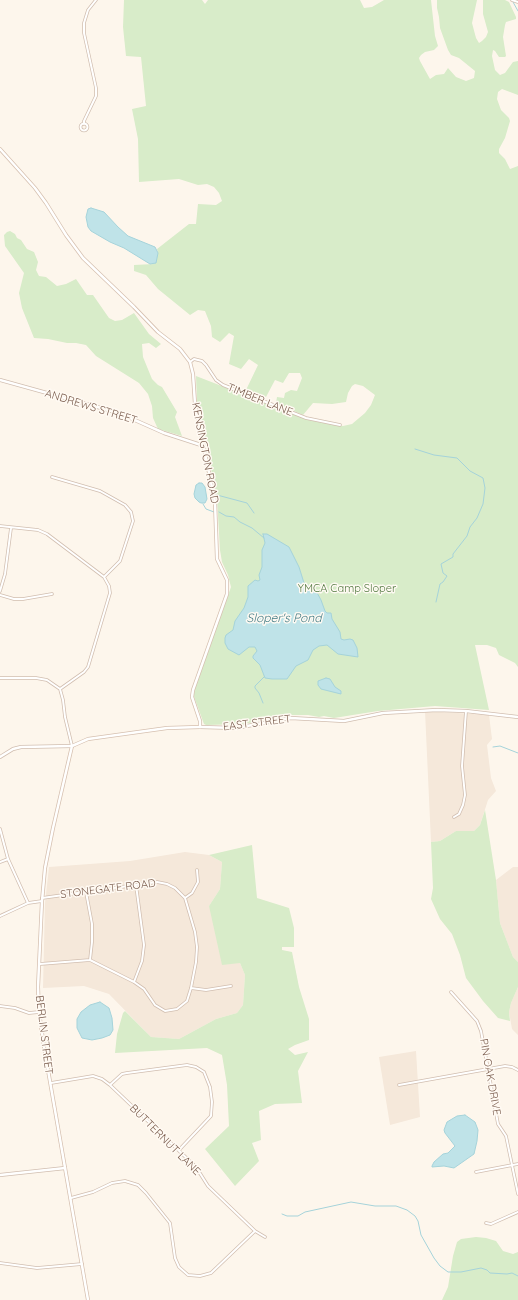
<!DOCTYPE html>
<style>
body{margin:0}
canvas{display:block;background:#fdf6ec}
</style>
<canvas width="518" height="1300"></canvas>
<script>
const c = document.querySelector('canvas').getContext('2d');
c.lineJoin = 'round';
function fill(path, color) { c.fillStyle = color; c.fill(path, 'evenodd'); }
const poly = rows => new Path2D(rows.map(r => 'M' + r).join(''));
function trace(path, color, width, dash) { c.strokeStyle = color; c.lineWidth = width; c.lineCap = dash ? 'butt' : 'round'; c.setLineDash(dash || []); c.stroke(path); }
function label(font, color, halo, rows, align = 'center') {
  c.font = font + ' Quicksand,sans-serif'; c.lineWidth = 3; c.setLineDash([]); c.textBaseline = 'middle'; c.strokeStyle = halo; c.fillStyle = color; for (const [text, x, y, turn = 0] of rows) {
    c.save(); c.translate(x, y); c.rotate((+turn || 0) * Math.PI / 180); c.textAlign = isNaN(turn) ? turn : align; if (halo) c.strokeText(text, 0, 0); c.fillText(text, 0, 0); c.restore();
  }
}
fill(poly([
 [425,711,489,715,492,739,487,745,491,778,496,791,488,800,480,825,474,831,456,831,440,841,431,842],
 [185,852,209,855,222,862,220,889,209,906,240,963,245,975,243,1005,237,1013,216,1019,179,1039,151,1037,109,994,84,986,43,988,45,903,49,867,130,861],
 [513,867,518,867,518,962,513,957,500,923,496,880],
 [518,987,518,1035,512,1029,509,1012,511,1003],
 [416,1051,420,1117,390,1125,379,1057]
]), '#f5e8da');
fill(poly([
 [124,0,202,0,205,4,208,0,360,0,364,8,372,7,384,0,431,0,435,36,438,46,434,50,425,52,421,55,419,58,420,61,430,79,436,75,444,74,448,68,456,77,466,81,474,78,475,71,459,58,451,55,448,50,440,28,439,17,437,8,437,0,477,0,472,23,476,38,479,43,482,41,486,37,488,32,483,14,483,0,505,0,509,2,516,17,516,19,506,22,505,25,503,37,506,56,505,57,499,57,495,51,493,50,492,56,495,70,500,75,505,73,513,62,518,61,518,95,502,89,498,92,497,99,501,110,509,118,510,121,505,138,499,149,499,153,505,159,510,169,518,166,518,667,515,663,499,655,496,648,487,645,475,645,489,710,435,706,378,711,334,718,324,716,319,717,308,715,287,715,244,724,206,725,204,724,193,694,231,587,228,575,222,562,220,550,217,498,197,402,196,376,309,420,343,426,352,424,365,413,371,405,375,395,363,386,355,384,352,386,348,393,346,402,332,404,313,403,303,415,276,403,277,397,284,398,285,393,291,390,297,391,302,378,300,373,289,373,283,383,275,380,266,397,246,390,258,365,249,359,241,369,229,364,234,336,229,333,220,342,212,337,211,326,205,311,198,310,190,315,158,289,146,275,134,271,134,265,154,264,158,253,157,249,189,224,196,224,198,204,216,205,222,201,219,193,214,187,207,184,198,185,179,179,139,182,138,139,132,109,146,106,141,57,126,56,123,27],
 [10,231,15,234,17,238,21,240,27,249,34,252,38,262,36,270,39,276,46,277,57,286,66,284,76,279,87,295,93,295,109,318,115,321,122,320,134,313,149,334,161,344,156,348,149,343,142,344,143,357,152,379,158,385,162,387,177,412,175,417,182,436,158,429,153,418,152,406,148,394,139,383,96,356,86,345,76,343,67,343,48,339,34,338,22,308,19,293,24,273,5,246,4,235,7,232],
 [485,810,496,880,500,923,513,957,518,962,518,987,511,1003,509,1012,510,1021,498,1018,483,1001,466,978,460,955,452,934,440,919,431,899,433,888,431,842,440,841,456,831,474,831,480,825],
 [252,845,257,898,289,908,294,928,294,947,282,947,282,950,292,952,299,987,309,1019,309,1040,295,1045,288,1049,295,1055,308,1052,298,1071,302,1103,275,1104,259,1111,261,1140,252,1143,259,1161,235,1186,205,1149,229,1126,227,1085,222,1055,207,1048,115,1053,117,1034,123,1013,125,1011,151,1037,179,1039,216,1019,237,1013,243,1005,245,975,240,963,222,965,209,906,220,889,222,862,209,855],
 [476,1237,486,1238,496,1241,503,1251,513,1254,518,1252,518,1300,442,1300,448,1287,453,1256,457,1242,461,1239]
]), '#d8ecc9');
const water = poly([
 [91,208,104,212,118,227,128,236,155,247,158,253,156,263,150,264,124,248,110,242,91,231,88,227,86,217,88,209,91,208],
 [199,483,202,483,205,487,207,499,205,503,201,503,199,502,195,498,194,494,196,485,199,483],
 [263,534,267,534,289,547,299,567,304,583,315,589,321,600,325,611,327,613,331,613,332,619,340,632,341,639,344,640,350,639,353,640,357,648,358,657,338,654,327,645,319,646,313,650,308,660,296,666,287,679,272,679,265,678,260,665,253,658,253,656,257,651,255,647,249,647,239,655,228,649,225,643,225,638,226,635,233,630,235,621,244,608,248,597,248,586,255,580,258,581,260,580,259,575,262,567,262,550,265,543,263,534],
 [326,678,330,679,335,687,341,691,341,694,321,689,318,685,318,681,326,678],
 [100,1002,109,1008,112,1018,113,1030,110,1035,102,1038,92,1040,82,1038,77,1028,77,1019,81,1012,90,1005,100,1002],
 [465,1115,475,1122,478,1130,477,1141,474,1154,454,1168,444,1166,432,1167,432,1166,434,1162,443,1154,448,1153,455,1146,445,1133,444,1130,447,1122,457,1116,465,1115]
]);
fill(water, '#bfe3e8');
trace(water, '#a5d3da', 1);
trace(poly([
 [513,2,518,11],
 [415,449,434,455,457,458,470,471,483,478,485,488,483,504,477,518,470,527,467,536,453,554,453,557,441,564,443,573,447,576,443,582,440,584,436,602],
 [217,495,247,503,254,513],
 [203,504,206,509,214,512],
 [219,512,226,516,234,517,240,522,252,528,264,538],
 [263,703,259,693,255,688,255,686,264,677],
 [493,747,500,746,518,753],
 [282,1214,287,1216,298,1216,305,1212,351,1202,375,1206,396,1206,407,1210,415,1216,418,1221,421,1235,434,1258,440,1266,448,1272,461,1272,481,1268,487,1270,490,1273,507,1274,512,1273,518,1276]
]), '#a5d3da', 1);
const minor = poly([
 [512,0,518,2],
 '80.5 127a3.5 3.5 0 1 1 7 0a3.5 3.5 0 1 1-7 0Z',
 [84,124,84,121,96,96,96,88,84,33,84,23,88,10,96,0],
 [190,362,194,359,202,361,206,365,216,380,223,385,306,418,340,425],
 [52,477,100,491,125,505,131,512,133,521,120,561,104,577],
 [0,526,38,530,47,534,104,577,109,586,110,593,88,667,84,672,60,689],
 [0,591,5,574,11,528],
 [0,595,14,599,23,599,52,594],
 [0,678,36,678,47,680,60,689,63,700,65,717,72,746],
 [454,817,459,814,463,805,465,795,462,766,466,711],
 [0,829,8,859,28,903],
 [0,862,8,859],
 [86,892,92,924,92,942,90,960],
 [185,898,192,893,198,882,197,870],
 [0,916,28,903,42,901],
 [40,964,90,960,134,982,144,989,155,1005,165,1011,177,1009,187,1001,191,988,196,962,197,947,195,932,185,898,175,888,167,884,157,882,42,898],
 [134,982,142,961,144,945,136,885],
 [191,988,206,990,231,986],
 [451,992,477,1021,481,1031,498,1124,506,1136,518,1194],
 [0,1006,15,1008,29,1013,39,1012],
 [51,1083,93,1076,102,1079,110,1085,196,1167,208,1186,255,1231,265,1237],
 [110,1085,122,1074,127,1073,187,1065,196,1067,204,1072,210,1087,212,1102,211,1116,179,1150],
 [399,1085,505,1066,512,1067,518,1070],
 [476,1172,518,1164],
 [71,1198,93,1192,112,1183,125,1181,138,1185,146,1193,170,1223,175,1258,179,1267,188,1275,200,1276,211,1273,255,1231],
 [486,1223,491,1224,518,1212],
 [0,1263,37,1268,82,1264]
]);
const tertiary = poly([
 [0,380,119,413,164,433,204,446],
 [200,727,236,728,291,718,344,721,383,713,437,710,466,711,518,717],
 [0,757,13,749,21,747,72,746],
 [0,1175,65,1168]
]);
const secondary = poly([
 [0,149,35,188,46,203,66,235,83,258,134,307,158,332,180,349,190,362,193,374,195,404,215,502,217,559,227,580,227,594,193,690,192,697,200,721,200,727,167,728,88,739,72,746,53,828,45,868,42,901,38,987,39,1012,44,1047,88,1300]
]);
trace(minor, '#d1beb0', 3.5);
trace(tertiary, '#d1beb0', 4);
trace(secondary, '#d6c0b0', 4);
trace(minor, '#fff', 2);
trace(tertiary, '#fff', 2.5);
trace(secondary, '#fff', 2.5);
label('11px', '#7a5c4d', '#fffaf3', [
 ["TIMBER LANE",260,400,22],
 ["ANDREWS STREET",91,407,17],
 ["KENSINGTON ROAD",205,453,79],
 ["EAST STREET",257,723,-7],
 ["STONEGATE ROAD",108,889,-7],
 ["BERLIN STREET",44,1035,83],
 ["PIN OAK DRIVE",490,1077,80],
 ["BUTTERNUT LANE",165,1140,45]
]);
label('11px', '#537a41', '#fffaf3', [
 ["YMCA Camp Sloper",347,589]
]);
label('italic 12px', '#437c86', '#fffaf3', [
 ["Sloper's Pond",284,618]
]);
</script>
